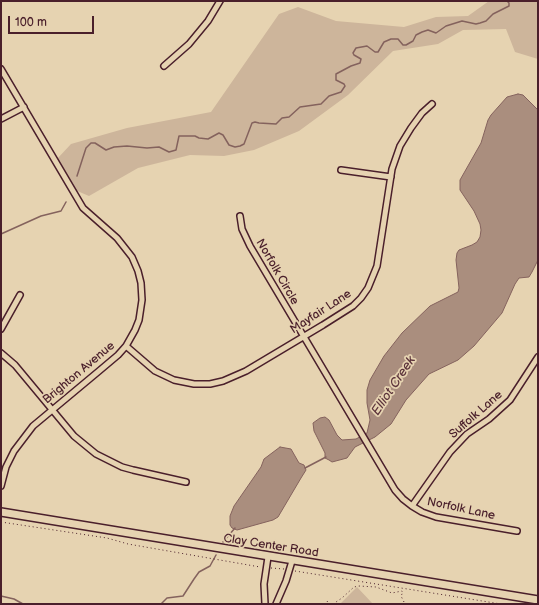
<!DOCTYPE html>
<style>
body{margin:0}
#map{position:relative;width:539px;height:605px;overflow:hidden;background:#e6d3b1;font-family:"Balsamiq Sans",sans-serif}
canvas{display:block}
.frame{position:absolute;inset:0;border:2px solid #4a1f2b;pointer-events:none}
.scale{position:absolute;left:8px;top:16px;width:86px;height:18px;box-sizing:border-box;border:2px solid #4a1f2b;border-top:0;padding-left:5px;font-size:12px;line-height:14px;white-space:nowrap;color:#4a1f2b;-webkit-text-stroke:3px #e6d3b1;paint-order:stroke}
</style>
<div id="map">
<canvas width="539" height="605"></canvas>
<div class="frame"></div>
<div class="scale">100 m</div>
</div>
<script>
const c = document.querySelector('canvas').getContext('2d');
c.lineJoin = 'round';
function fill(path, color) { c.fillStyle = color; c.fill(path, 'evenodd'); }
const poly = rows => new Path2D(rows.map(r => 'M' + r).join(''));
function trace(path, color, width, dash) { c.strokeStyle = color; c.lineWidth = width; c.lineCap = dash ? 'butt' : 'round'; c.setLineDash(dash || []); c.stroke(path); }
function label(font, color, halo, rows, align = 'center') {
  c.font = font + ' "Balsamiq Sans",sans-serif'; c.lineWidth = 3.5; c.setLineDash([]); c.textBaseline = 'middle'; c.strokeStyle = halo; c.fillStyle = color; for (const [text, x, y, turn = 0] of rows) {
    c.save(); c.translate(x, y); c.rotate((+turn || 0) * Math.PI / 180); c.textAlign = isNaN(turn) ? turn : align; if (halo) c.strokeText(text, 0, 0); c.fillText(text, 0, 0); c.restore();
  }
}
fill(poly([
 [489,1,538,1,538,59,515,52,506,29,463,30,438,44,393,51,348,95,299,131,254,150,224,156,190,155,138,168,89,196,75,190,57,159,71,144,127,128,211,112,279,14,298,7,336,21,404,27,436,17,468,16],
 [357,587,373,604,340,604]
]), '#cdb59b');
const water = poly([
 [518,94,523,95,538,110,538,260,532,272,529,277,519,278,515,284,502,313,474,346,458,360,429,374,406,400,391,424,375,437,355,447,347,458,332,462,329,460,325,458,325,453,314,431,313,423,320,418,325,417,329,420,337,435,342,440,356,439,367,433,370,420,367,403,367,390,370,380,384,356,402,333,430,306,458,292,459,288,456,260,457,253,459,250,472,245,477,242,480,237,481,230,480,224,474,211,460,190,460,180,481,143,488,120,491,115,507,97,518,94],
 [280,447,291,449,299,463,304,465,306,470,301,478,278,517,273,520,237,530,232,528,230,525,230,516,234,506,261,467,264,459,280,447]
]);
fill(water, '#aa8e7e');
trace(water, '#84625d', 1);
trace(poly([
 [77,176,86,148,91,143,95,143,106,150,114,147,127,146,147,148,159,147,169,152,176,150,179,136,195,136,199,138,208,139,219,133,223,135,229,145,235,147,240,146,244,144,252,123,255,122,259,123,276,124,282,118,289,117,300,107,321,104,329,96,341,92,345,86,344,84,336,80,336,74,351,66,360,63,361,59,354,55,353,53,356,48,367,46,375,52,378,52,384,42,391,39,398,39,403,45,406,45,413,41,416,35,422,32,428,30,436,33,446,26,462,21,476,24,480,23,486,21,493,14,509,6,509,3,507,1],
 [1,234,41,216,61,211,66,202],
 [305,468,326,457],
 [223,542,235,528],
 [1,596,14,599,23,604],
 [161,604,167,598,183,596,194,579,199,572,210,566,216,555]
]), '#84625d', 1.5);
const street = poly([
 [164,66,189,44,208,21,220,1],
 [1,69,83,208,117,238,132,257,138,271,141,283,142,300,139,320,135,330,126,346,118,355,99,371,33,426,14,451,6,467,1,486],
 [1,119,24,107],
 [341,170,391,177],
 [240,216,242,229,250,246,395,490,403,499,412,506,422,512,436,517,517,531],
 [1,329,20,295],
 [126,346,155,371,174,380,194,384,210,384,223,381,246,371,323,325,353,306,361,298,368,288,377,266,392,169,400,146,411,128,422,113,432,104],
 [1,353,15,365,74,436,96,454,122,467,133,470,186,482],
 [412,506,450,452,467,434,489,419,510,400,538,357],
 [265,604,264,584,268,557],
 [276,604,286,581,292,561]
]);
const secondary = poly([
 [1,512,538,600]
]);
trace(street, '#4a1f2b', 8);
trace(secondary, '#4a1f2b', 10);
trace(poly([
 [1,522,107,538,128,544,260,567],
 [271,568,284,569],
 [295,571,501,604],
 [327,601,329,604],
 [333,604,342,598,354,587,359,586,376,587,392,593,402,591,403,592,401,596,405,604]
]), '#4a1f2b', 1, [1, 3]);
trace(street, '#e6d3b1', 5);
trace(secondary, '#e6d3b1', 7);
label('12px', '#4a1f2b', '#e6d3b1', [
 ["Norfolk Circle",277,272,60],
 ["Mayfair Lane",321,312,-33],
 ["Brighton Avenue",79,373,-40],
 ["Suffolk Lane",476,415,-41],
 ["Norfolk Lane",461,509,12],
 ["Clay Center Road",271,546,9]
]);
label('italic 13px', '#5d353c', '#e6d3b1', [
 ["Elliot Creek",394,386,-56]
]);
</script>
